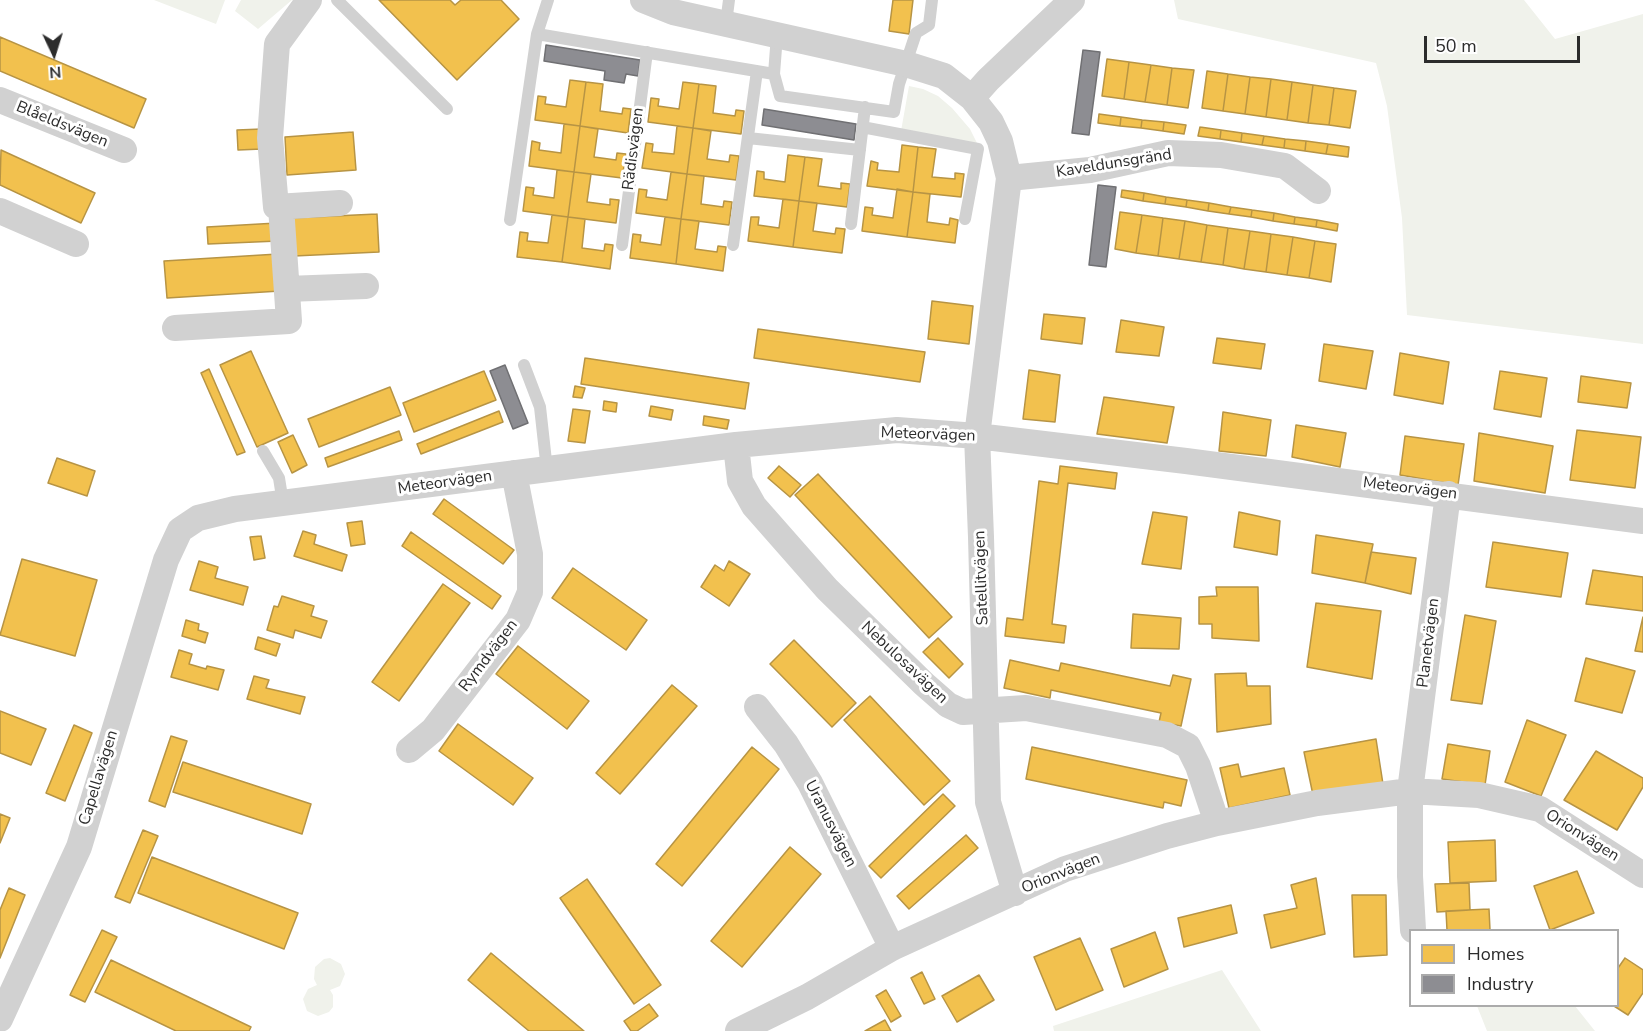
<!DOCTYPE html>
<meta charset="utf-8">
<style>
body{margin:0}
#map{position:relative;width:1643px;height:1031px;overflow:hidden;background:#fff;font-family:"Nunito Sans",sans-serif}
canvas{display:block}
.legend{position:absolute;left:1409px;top:929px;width:210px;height:78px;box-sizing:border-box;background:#fff;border:2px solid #ababab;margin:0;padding:8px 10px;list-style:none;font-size:18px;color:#2c2c2c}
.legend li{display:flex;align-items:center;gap:12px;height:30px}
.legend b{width:30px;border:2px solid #ababab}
.north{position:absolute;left:24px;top:24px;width:60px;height:60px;-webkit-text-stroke:4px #fff;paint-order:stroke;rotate:176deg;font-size:16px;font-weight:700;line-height:24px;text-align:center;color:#2c2c2c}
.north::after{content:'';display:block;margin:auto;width:21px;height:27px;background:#2c2c2c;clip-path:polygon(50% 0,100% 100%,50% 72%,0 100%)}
.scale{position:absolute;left:1424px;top:36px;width:156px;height:27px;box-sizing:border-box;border:3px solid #2c2c2c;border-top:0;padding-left:8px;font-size:18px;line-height:21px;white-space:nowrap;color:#2c2c2c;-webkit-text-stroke:4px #fff;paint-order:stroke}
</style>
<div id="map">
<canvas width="1643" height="1031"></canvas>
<ul class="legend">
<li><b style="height:16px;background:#f2c14e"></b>Homes</li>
<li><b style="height:16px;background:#8d8d92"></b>Industry</li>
</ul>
<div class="north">N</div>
<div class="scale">50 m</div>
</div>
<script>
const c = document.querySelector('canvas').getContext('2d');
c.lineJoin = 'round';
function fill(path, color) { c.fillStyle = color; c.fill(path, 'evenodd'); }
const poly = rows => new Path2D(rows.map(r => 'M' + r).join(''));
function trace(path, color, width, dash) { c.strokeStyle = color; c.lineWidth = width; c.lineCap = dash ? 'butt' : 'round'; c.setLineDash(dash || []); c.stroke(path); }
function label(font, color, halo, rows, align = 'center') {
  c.font = font + ' "Nunito Sans",sans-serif'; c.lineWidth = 6; c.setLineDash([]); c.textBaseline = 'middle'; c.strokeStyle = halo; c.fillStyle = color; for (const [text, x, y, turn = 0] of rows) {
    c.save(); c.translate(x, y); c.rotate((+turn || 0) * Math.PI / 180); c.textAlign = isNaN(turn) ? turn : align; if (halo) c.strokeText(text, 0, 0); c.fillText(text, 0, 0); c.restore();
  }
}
fill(poly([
 [154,0,225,0,216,24],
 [241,0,292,0,258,29,235,11],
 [1174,0,1524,0,1555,39,1643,14,1643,344,1407,315,1402,218,1387,106,1376,63,1178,19],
 [909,86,923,89,938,96,952,108,970,129,977,143,901,131],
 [330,958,341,964,345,974,340,986,330,990,333,995,333,1007,329,1012,318,1016,307,1011,303,999,308,989,317,985,314,979,315,967,324,959],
 [1222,970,1261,1031,1054,1031,1053,1026],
 [1477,1006,1575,1006,1595,1031,1487,1031]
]), '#f0f2eb');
const homes = poly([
 [379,0,450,0,455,5,461,0,501,0,519,19,457,80,379,0],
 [893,0,913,0,909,34,889,31,893,0],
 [0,37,146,99,134,128,0,71,0,37],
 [1107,59,1129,62,1124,99,1102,96,1107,59],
 [1129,62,1151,65,1145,102,1124,99,1129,62],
 [1151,65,1172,68,1167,105,1145,102,1151,65],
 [1172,68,1194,70,1188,108,1167,105,1172,68],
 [1207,71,1228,74,1223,111,1202,108,1207,71],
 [1228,74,1250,77,1245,114,1223,111,1228,74],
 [1250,77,1271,79,1266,117,1245,114,1250,77],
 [1271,79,1292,82,1287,120,1266,117,1271,79],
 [570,80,586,82,580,126,535,120,538,96,546,97,545,104,566,107,570,80],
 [586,82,603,84,600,111,622,114,623,108,631,109,628,133,580,126,586,82],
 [683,82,699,84,693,128,648,122,651,98,659,99,658,106,679,109,683,82],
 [1292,82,1313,85,1308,123,1287,120,1292,82],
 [699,84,716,86,713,113,735,116,736,110,744,111,741,134,693,128,699,84],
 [1313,85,1334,88,1329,125,1308,123,1313,85],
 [1334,88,1356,91,1350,128,1329,125,1334,88],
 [1099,114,1121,117,1120,126,1098,123,1099,114],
 [1121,117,1142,120,1141,128,1120,126,1121,117],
 [1142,120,1164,122,1163,131,1141,128,1142,120],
 [1164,122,1186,125,1184,134,1163,131,1164,122],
 [564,124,580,126,574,172,529,166,532,141,540,143,539,150,561,153,564,124],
 [580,126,598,129,594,157,616,160,617,153,626,154,622,178,574,172,580,126],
 [677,126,693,128,687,174,642,168,646,143,653,144,652,152,674,154,677,126],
 [1200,127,1221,130,1220,139,1198,136,1200,127],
 [693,128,711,131,707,159,729,162,730,155,739,156,736,180,687,174,693,128],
 [262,129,262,149,238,150,237,130,262,129],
 [1221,130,1242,133,1241,142,1220,139,1221,130],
 [353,132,356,170,287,175,285,137,353,132],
 [1242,133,1264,136,1262,145,1241,142,1242,133],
 [1264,136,1285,139,1284,148,1262,145,1264,136],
 [1285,139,1306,141,1305,151,1284,148,1285,139],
 [1306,141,1328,144,1326,154,1305,151,1306,141],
 [1328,144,1349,147,1348,157,1326,154,1328,144],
 [902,145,918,147,913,192,867,186,871,161,878,163,877,170,899,172,902,145],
 [918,147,936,149,932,177,955,179,955,173,964,174,961,197,913,192,918,147],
 [1,150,95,193,81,223,0,185,1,150],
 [788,155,805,157,799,201,754,196,757,171,764,172,764,179,785,182,788,155],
 [805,157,822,159,818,186,841,189,841,183,850,184,847,207,799,201,805,157],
 [557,170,574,172,568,217,523,211,526,187,534,188,533,195,554,198,557,170],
 [574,172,591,174,587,202,610,205,610,199,619,200,616,223,568,217,574,172],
 [671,172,687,174,681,219,636,213,639,189,647,190,646,197,667,200,671,172],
 [687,174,704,176,701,204,723,207,724,201,732,202,729,225,681,219,687,174],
 [897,189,913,192,907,237,862,231,865,207,873,208,872,215,893,218,897,189],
 [1122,190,1144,193,1143,201,1121,197,1122,190],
 [913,192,930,194,927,222,949,225,950,218,958,220,955,243,907,237,913,192],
 [1144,193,1166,197,1165,204,1143,201,1144,193],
 [1166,197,1187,200,1186,207,1165,204,1166,197],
 [783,199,799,201,793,247,748,241,751,217,759,217,758,225,779,228,783,199],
 [1187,200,1209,203,1208,211,1186,207,1187,200],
 [799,201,817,203,813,231,835,234,836,228,845,229,842,253,793,247,799,201],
 [1209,203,1231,207,1229,214,1208,211,1209,203],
 [1231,207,1252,210,1251,217,1229,214,1231,207],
 [1252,210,1274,213,1273,221,1251,217,1252,210],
 [1120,212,1142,215,1136,253,1115,249,1120,212],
 [1274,213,1295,217,1294,224,1273,221,1274,213],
 [377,214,379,252,294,256,292,218,377,214],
 [552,215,568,217,562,262,517,257,520,232,528,233,527,241,548,243,552,215],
 [1142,215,1163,218,1158,256,1136,253,1142,215],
 [568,217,585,219,582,248,604,251,605,244,613,245,610,269,562,262,568,217],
 [665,217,681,219,676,264,630,258,633,234,641,235,640,242,661,245,665,217],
 [1295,217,1317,220,1316,227,1294,224,1295,217],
 [1163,218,1185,221,1179,259,1158,256,1163,218],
 [681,219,699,221,695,249,717,252,718,246,726,247,723,271,676,264,681,219],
 [1317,220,1338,224,1337,231,1316,227,1317,220],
 [1185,221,1207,225,1201,262,1179,259,1185,221],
 [277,223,278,241,208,244,207,227,277,223],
 [1207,225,1228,228,1223,265,1201,262,1207,225],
 [1228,228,1250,231,1244,269,1223,265,1228,228],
 [1250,231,1271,234,1266,272,1244,269,1250,231],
 [1271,234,1293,237,1287,275,1266,272,1271,234],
 [1293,237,1315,241,1309,278,1287,275,1293,237],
 [1315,241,1336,244,1331,282,1309,278,1315,241],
 [278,254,280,291,167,298,164,261,278,254],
 [932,301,973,306,969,344,928,339,932,301],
 [1044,314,1085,318,1082,344,1041,339,1044,314],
 [1121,320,1164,327,1159,356,1116,352,1121,320],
 [758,329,925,352,920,382,754,358,758,329],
 [1217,338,1265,344,1261,369,1213,363,1217,338],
 [1324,344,1373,351,1366,389,1319,381,1324,344],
 [251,351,288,433,257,447,220,365,251,351],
 [1400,353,1449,362,1443,404,1394,395,1400,353],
 [585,358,749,383,745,409,581,384,585,358],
 [209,369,245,452,237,455,201,373,209,369],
 [1029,370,1060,375,1055,422,1023,419,1029,370],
 [484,371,496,400,414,432,403,403,484,371],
 [1500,371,1547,378,1541,417,1494,409,1500,371],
 [1581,376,1631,383,1627,408,1578,402,1581,376],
 [575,386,585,388,582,398,573,397,575,386],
 [390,387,401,415,319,447,308,419,390,387],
 [1104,397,1174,407,1167,443,1097,434,1104,397],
 [604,401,617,403,616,412,603,410,604,401],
 [651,406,673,410,671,420,649,416,651,406],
 [573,409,590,411,585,443,568,441,573,409],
 [499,411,503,422,421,454,417,444,499,411],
 [1223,412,1271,420,1266,456,1219,451,1223,412],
 [704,416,729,420,727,429,703,425,704,416],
 [1296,425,1346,433,1340,467,1292,457,1296,425],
 [1577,430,1641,437,1635,488,1570,480,1577,430],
 [399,431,402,440,328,467,325,458,399,431],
 [1479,433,1553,446,1545,493,1474,481,1479,433],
 [293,435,307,465,292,473,278,442,293,435],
 [1405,436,1464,444,1458,485,1400,475,1405,436],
 [57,458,95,471,87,496,48,483,57,458],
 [779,466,801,485,790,497,768,478,779,466],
 [1060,466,1117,473,1115,489,1068,483,1052,624,1066,626,1064,643,1005,636,1007,618,1023,620,1039,481,1058,484,1060,466],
 [818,474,952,617,929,638,795,495,818,474],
 [444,499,514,550,503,564,433,514,444,499],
 [1153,512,1187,517,1181,569,1142,564,1153,512],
 [1239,512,1280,521,1277,555,1234,547,1239,512],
 [362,521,365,544,351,546,347,523,362,521],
 [303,531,316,535,314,544,347,555,342,571,294,556,303,531],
 [411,532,501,596,492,609,402,546,411,532],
 [1316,535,1373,544,1365,583,1312,573,1316,535],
 [261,536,265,558,254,560,250,537,261,536],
 [1493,542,1568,553,1561,597,1486,587,1493,542],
 [1371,552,1416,558,1411,594,1365,583,1371,552],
 [22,559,97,580,75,656,0,635,22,559],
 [199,561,218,567,215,578,248,587,243,605,190,590,199,561],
 [729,561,750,574,729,606,701,587,715,565,724,571,729,561],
 [573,568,647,620,626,650,552,598,573,568],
 [1593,570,1643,577,1643,611,1586,604,1593,570],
 [443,584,470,603,399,701,372,682,443,584],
 [1216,587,1258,587,1259,641,1212,638,1212,624,1199,624,1199,597,1217,596,1216,587],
 [282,596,314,606,311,616,327,621,321,638,295,630,293,638,267,630,274,606,278,607,282,596],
 [1316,603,1381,611,1372,679,1307,667,1316,603],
 [1133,614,1181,618,1179,649,1131,648,1133,614],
 [1465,615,1496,621,1482,704,1451,700,1465,615],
 [1643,617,1643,652,1635,651,1643,617],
 [186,620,199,624,198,630,208,633,205,643,182,636,186,620],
 [258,637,280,644,276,656,255,649,258,637],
 [938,638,963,664,949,678,923,652,938,638],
 [794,640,856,703,832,727,770,664,794,640],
 [518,646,589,701,567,729,496,674,518,646],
 [179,650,192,654,189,664,206,669,207,666,224,670,218,690,171,677,179,650],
 [1586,658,1635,671,1622,713,1575,701,1586,658],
 [1010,660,1059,671,1061,663,1170,686,1173,675,1191,679,1181,726,1159,722,1161,713,1051,690,1050,698,1004,688,1010,660],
 [1246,673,1247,686,1270,686,1271,724,1217,732,1215,674,1246,673],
 [254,676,269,680,266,688,305,697,300,714,247,699,254,676],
 [672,685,697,706,620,794,596,773,672,685],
 [870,696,950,781,924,805,844,720,870,696],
 [0,711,46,729,31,765,0,753,0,711],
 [1527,720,1566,735,1541,796,1505,782,1527,720],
 [458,724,533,778,513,805,439,751,458,724],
 [74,725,92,733,65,801,46,793,74,725],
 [171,736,187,741,165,807,149,801,171,736],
 [1376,739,1383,784,1313,795,1304,752,1376,739],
 [1448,744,1490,751,1485,785,1442,779,1448,744],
 [752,747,779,769,682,886,656,864,752,747],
 [1032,747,1187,780,1181,806,1164,802,1163,808,1026,779,1032,747],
 [1596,751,1643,778,1643,787,1617,830,1564,800,1596,751],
 [183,762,311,804,302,834,173,792,183,762],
 [1238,764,1241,777,1284,768,1290,795,1229,808,1220,768,1238,764],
 [943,794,955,806,881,878,869,866,943,794],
 [0,814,10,818,0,843,0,814],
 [143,830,158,836,130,903,115,897,143,830],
 [966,835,978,848,909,909,897,896,966,835],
 [1495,840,1496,881,1450,883,1448,842,1495,840],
 [790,847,821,874,742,967,711,941,790,847],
 [152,857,298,913,284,949,138,893,152,857],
 [1577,871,1594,913,1550,930,1534,886,1577,871],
 [1316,878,1325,934,1271,948,1264,915,1297,908,1291,885,1316,878],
 [587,879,661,985,634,1004,560,898,587,879],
 [1469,883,1470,910,1437,912,1435,884,1469,883],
 [9,888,25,895,0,958,0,910,9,888],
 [1352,895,1386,895,1387,955,1354,957,1352,895],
 [1231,905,1237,933,1184,947,1178,918,1231,905],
 [1489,909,1490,930,1447,930,1446,911,1489,909],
 [102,930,117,937,85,1002,70,995,102,930],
 [1155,932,1168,969,1124,987,1111,949,1155,932],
 [1080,938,1103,990,1056,1010,1034,957,1080,938],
 [491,953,584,1031,529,1031,468,980,491,953],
 [1625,958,1643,970,1643,993,1628,1015,1614,1006,1618,1006,1618,968,1625,958],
 [111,960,251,1027,249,1031,176,1031,95,992,111,960],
 [922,972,935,999,924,1004,911,978,922,972],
 [979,975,994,1000,957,1022,942,996,979,975],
 [886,990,901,1016,891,1022,876,996,886,990],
 [649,1004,658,1016,637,1031,631,1031,624,1021,649,1004],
 [885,1020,891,1031,865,1031,885,1020]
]);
fill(homes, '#f2c14e');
trace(homes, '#b79444', 1.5);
const industry = poly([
 [546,45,640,60,638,76,626,74,624,83,604,80,605,71,544,61,546,45],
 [1083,50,1100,52,1089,135,1072,133,1083,50],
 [764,109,856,124,854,140,762,125,764,109],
 [1098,185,1116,187,1106,267,1089,265,1098,185],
 [505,365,528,423,513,429,490,371,505,365]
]);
fill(industry, '#8d8d92');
trace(industry, '#707073', 1.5);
trace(poly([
 [337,0,447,109],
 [548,0,537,34,774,74,780,96,894,112,899,84,916,33,929,25,932,0],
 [726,23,729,0],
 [774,74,777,35],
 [862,127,978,149,965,219],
 [748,138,860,150],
 [510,220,537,34],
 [851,224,865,107],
 [622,245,647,52],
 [733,245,757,71],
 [524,365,540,407,547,470],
 [263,451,279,478,283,503]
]), '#d1d1d1', 12);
trace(poly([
 [309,0,277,44,270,138,276,207,340,203],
 [643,0,673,12,906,64,944,76,972,98,991,122,1000,141,1009,178,977,436,981,537,988,802,1015,893],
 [972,98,988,80,1072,0],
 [0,100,124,150],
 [1009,178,1090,170,1168,153,1221,155,1285,166,1318,191],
 [0,211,76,244],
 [287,289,366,286],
 [175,328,289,321,281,207],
 [736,445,740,481,754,506,827,589,924,684,948,705,963,712,1026,708,1167,735,1188,746,1198,766,1217,823],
 [757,707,786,744,810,783,892,948],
 [409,750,433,730,518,620,530,592,530,554,514,473],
 [1413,930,1410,876,1410,791,1448,494],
 [0,1019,79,847,166,560,180,530,198,518,235,509,736,445,897,430,977,436,1186,461,1643,521],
 [738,1031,807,997,892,948,1065,869,1167,836,1217,823,1317,803,1410,791,1479,795,1540,809,1643,875]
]), '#d1d1d1', 26);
label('16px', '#2c2c2c', '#fff', [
 ["Blåeldsvägen",62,125,22],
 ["Rädisvägen",634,149,-83],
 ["Kaveldunsgränd",1114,164,-9],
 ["Meteorvägen",928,435,2],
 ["Meteorvägen",445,483,-8],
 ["Meteorvägen",1410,489,7],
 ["Satellitvägen",982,578,-92],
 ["Planetvägen",1429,643,-83],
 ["Rymdvägen",489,656,-53],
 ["Nebulosavägen",904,663,43],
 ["Capellavägen",99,778,-73],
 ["Uranusvägen",830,824,63],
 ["Orionvägen",1582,836,32],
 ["Orionvägen",1061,874,-22]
]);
</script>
